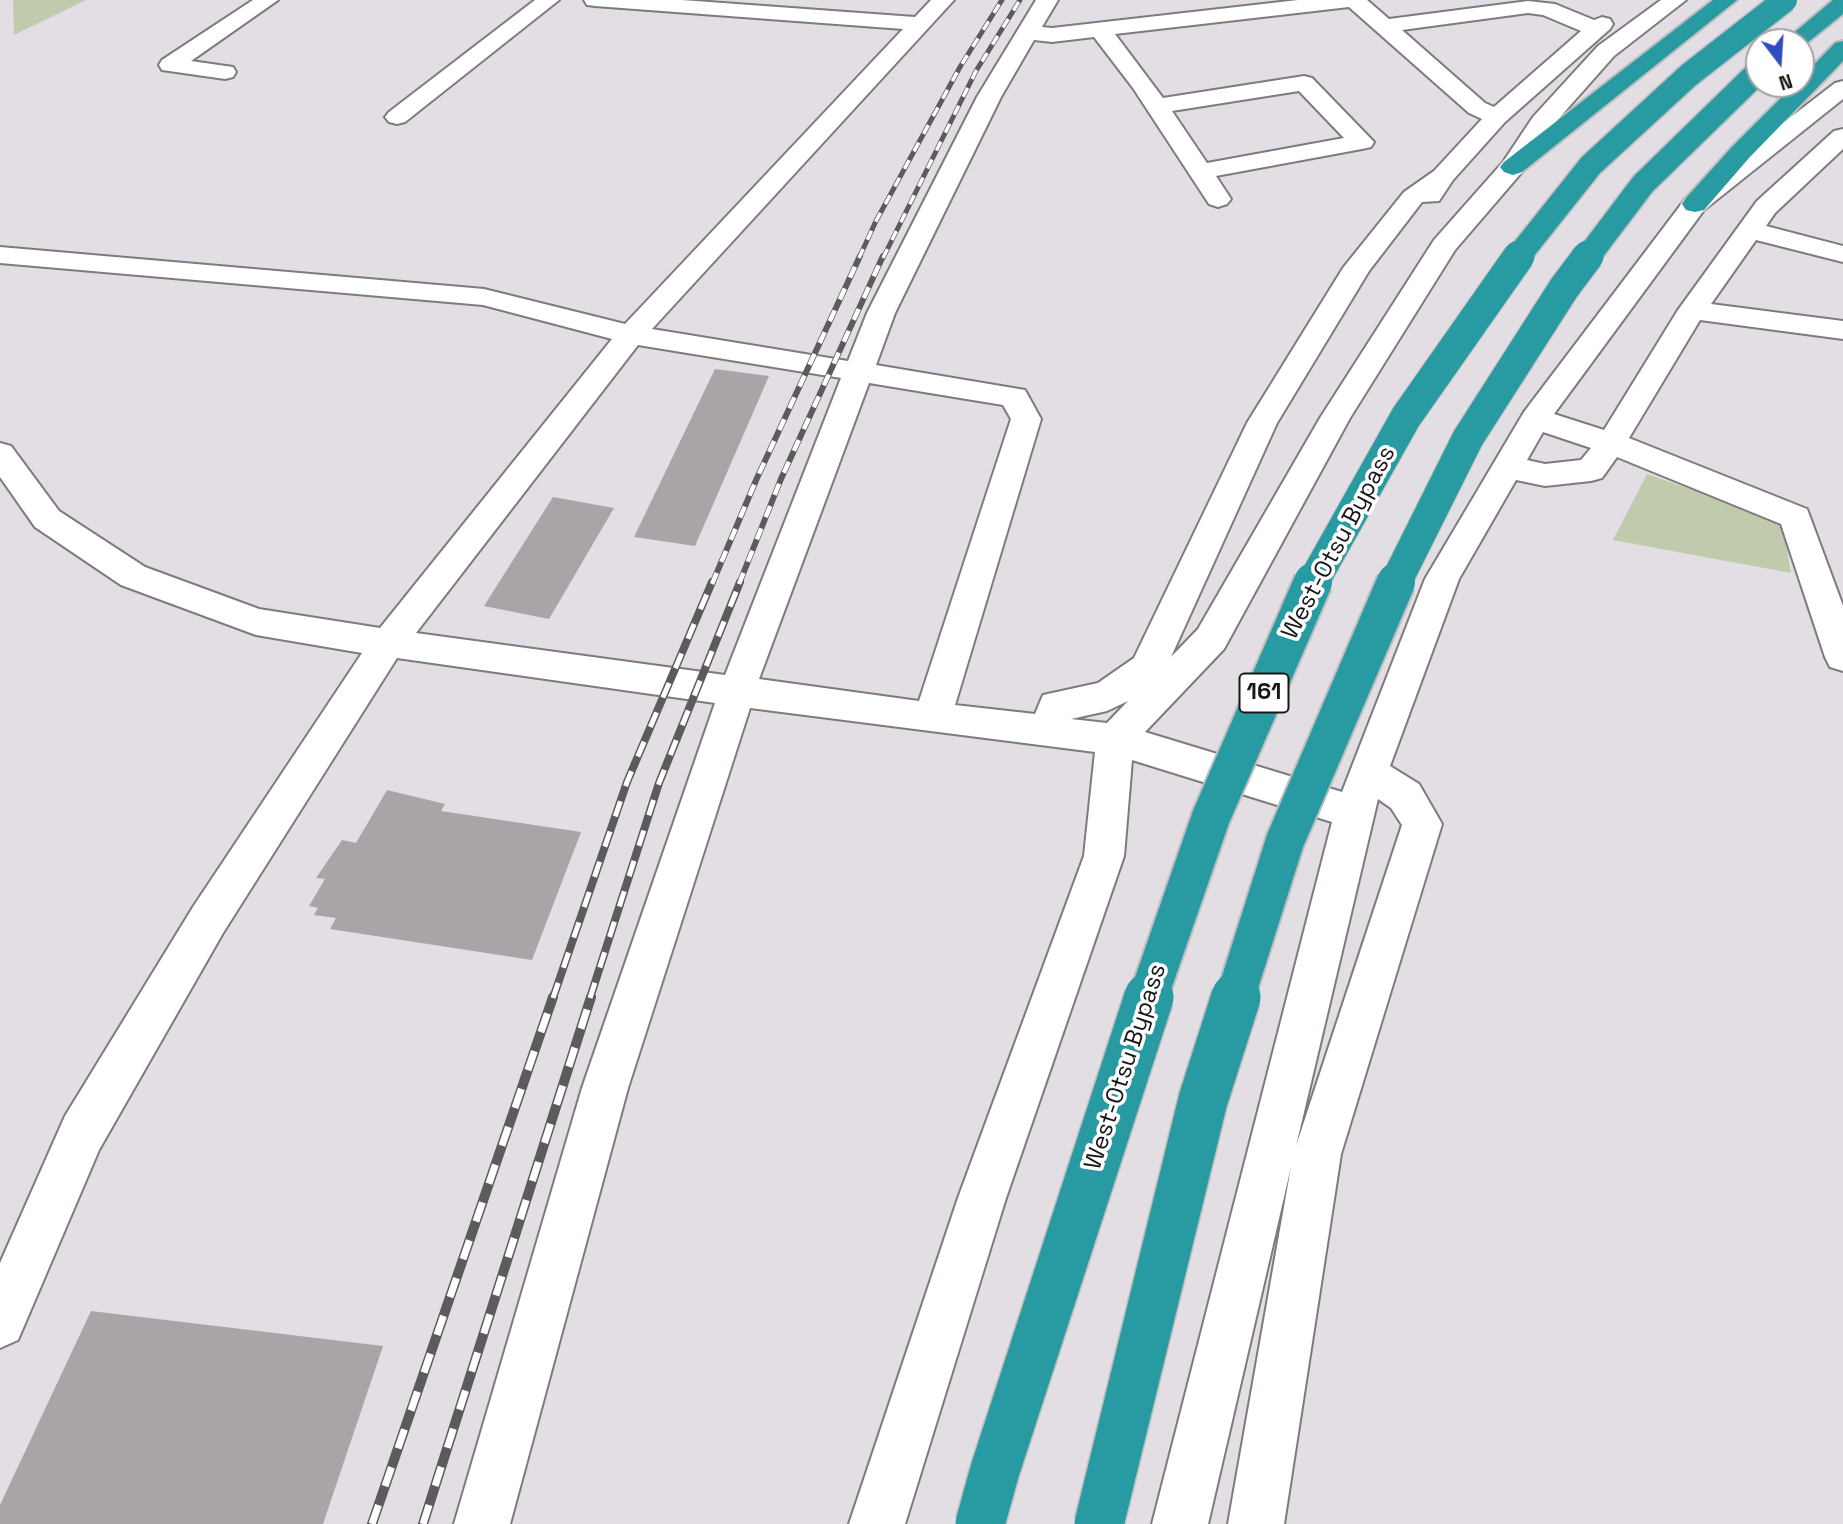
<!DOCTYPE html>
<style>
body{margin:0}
#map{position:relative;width:1843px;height:1524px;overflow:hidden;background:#e2dee3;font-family:"Space Grotesk",sans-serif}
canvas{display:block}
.north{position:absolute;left:1745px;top:28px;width:70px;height:70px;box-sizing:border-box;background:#fff;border:2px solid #a3a2a3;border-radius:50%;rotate:163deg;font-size:19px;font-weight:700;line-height:28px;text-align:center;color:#181618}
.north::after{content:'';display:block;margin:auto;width:24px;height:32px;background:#304dbe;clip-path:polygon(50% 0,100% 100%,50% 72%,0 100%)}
</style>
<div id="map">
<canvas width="1843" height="1524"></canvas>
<div class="north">N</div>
</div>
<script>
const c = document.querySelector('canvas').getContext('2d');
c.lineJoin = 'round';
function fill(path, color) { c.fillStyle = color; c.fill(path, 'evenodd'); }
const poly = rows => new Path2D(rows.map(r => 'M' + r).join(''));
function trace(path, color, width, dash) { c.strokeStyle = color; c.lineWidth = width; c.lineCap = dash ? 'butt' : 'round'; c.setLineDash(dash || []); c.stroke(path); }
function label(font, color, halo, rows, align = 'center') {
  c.font = font + ' "Space Grotesk",sans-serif'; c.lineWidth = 7; c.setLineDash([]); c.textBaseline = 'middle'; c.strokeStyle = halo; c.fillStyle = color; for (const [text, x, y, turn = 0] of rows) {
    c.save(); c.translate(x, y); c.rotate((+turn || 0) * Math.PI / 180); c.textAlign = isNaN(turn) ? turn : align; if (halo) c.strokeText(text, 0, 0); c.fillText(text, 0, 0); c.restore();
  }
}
fill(poly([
 [13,0,86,0,14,35],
 [1647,474,1782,521,1791,573,1613,540]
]), '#c0cbad');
fill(poly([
 [715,369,769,376,695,546,634,537],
 [553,497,614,508,549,619,484,606],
 [387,790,445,804,441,811,581,832,532,960,330,929,336,918,314,915,318,908,309,906,325,879,316,878,342,840,356,843],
 [91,1311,383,1346,323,1524,0,1524,0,1505]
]), '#a8a4a8');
const minor = poly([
 [253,0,278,0,191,61,233,67,236,72,233,77,225,79,162,70,159,65,162,60,253,0],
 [535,0,559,0,405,122,397,124,389,122,385,117,389,112,535,0],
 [584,0,682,0,915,17,931,0,954,0,652,329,848,361,867,313,977,97,1036,0,1058,0,1042,27,1052,28,1298,0,1367,0,1389,19,1528,1,1555,4,1594,20,1602,17,1610,19,1613,24,1610,29,1505,122,1453,180,1439,201,1422,202,1369,271,1277,423,1171,657,1198,629,1320,418,1434,240,1503,162,1533,117,1598,46,1661,0,1686,0,1614,56,1552,126,1522,172,1455,250,1350,418,1224,649,1145,732,1342,792,1425,579,1524,412,1686,198,1835,83,1843,81,1843,99,1704,210,1554,414,1604,430,1678,310,1757,201,1834,131,1843,129,1843,149,1775,213,1766,226,1843,246,1843,262,1756,240,1711,304,1843,321,1843,339,1700,320,1629,438,1807,509,1843,606,1843,671,1830,667,1825,657,1781,524,1617,457,1602,478,1591,481,1545,486,1516,480,1459,579,1390,766,1419,784,1442,824,1341,1154,1284,1524,1228,1524,1291,1167,1208,1524,1152,1524,1332,822,1132,760,1124,856,1006,1198,905,1524,849,1524,958,1198,1084,856,1095,752,750,708,628,1088,510,1524,454,1524,582,1088,715,703,397,658,223,933,99,1150,18,1340,0,1348,0,1263,65,1116,193,907,362,653,256,635,121,585,35,527,0,477,0,443,11,446,59,511,145,567,259,609,380,628,612,339,483,305,0,263,0,247,484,289,625,324,903,29,595,6,587,5,584,0],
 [1349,7,1469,113,1482,119,1434,171,1404,192,1343,268,1247,423,1134,658,1098,683,1043,695,1035,714,955,705,1041,419,1025,390,876,365,895,313,1001,97,1034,40,1052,42,1094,37,1133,88,1209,204,1218,207,1227,204,1231,199,1216,176,1362,149,1371,147,1374,142,1312,78,1304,76,1163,98,1115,34,1349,7],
 [1528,13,1543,15,1581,31,1494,107,1485,103,1402,30,1528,13],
 [1299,91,1344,138,1207,163,1172,111,1299,91],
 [638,345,841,378,725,675,416,633,638,345],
 [869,383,1003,405,1011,419,919,701,759,679,869,383],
 [1543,432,1591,448,1581,460,1545,464,1527,460,1543,432],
 [1128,701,1107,723,1071,719,1107,711,1128,701],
 [1378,799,1391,808,1402,825,1296,1146,1378,799]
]);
const highway = poly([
 [1713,0,1737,0,1522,172,1513,175,1504,172,1500,167,1504,162,1713,0],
 [1833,0,1843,0,1843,14,1802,47,1801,42,1783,42,1833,0],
 [1843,41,1843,61,1749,158,1704,210,1695,212,1686,210,1682,204,1686,198,1731,148,1795,84,1801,84,1801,78,1835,43,1843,41]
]);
trace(minor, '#7e7a7e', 4);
trace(highway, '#bebebe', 4);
fill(minor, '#fff');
fill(highway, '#289ba2');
const railFar3 = poly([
 [859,258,876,221,960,67,1002,0],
 [883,258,976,71,1020,0]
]);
const railFar2 = poly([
 [712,584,757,478,860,256],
 [739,584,781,479,883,256]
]);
const railFar1 = poly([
 [553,998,627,782,712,582],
 [590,998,659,783,740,582]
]);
const rail = poly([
 [372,1524,553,997],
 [423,1524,591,997]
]);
trace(railFar3, '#5c5a5d', 5);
trace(railFar2, '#5c5a5d', 6);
trace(railFar1, '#5c5a5d', 8);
trace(rail, '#5c5a5d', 10);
trace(railFar3, '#fff', 3.5, [10]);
trace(railFar2, '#fff', 4.5, [12]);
trace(railFar1, '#fff', 5, [16]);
trace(rail, '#fff', 7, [20]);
const highwayBridgeFar3 = poly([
 [1517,258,1591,165,1689,75,1785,0],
 [1587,258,1643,184,1759,71]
]);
const highwayBridgeFar2 = poly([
 [1312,584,1406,417,1519,256],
 [1395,584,1468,438,1564,288,1588,256]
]);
const highwayBridgeFar1 = poly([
 [1148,998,1211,817,1313,582],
 [1235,998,1285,841,1396,582]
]);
const highwayBridge = poly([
 [980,1524,995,1470,1149,997],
 [1099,1524,1203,1100,1236,997]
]);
trace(highwayBridgeFar3, '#bebebe', 27, []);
trace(highwayBridgeFar2, '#bebebe', 33, []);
trace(highwayBridgeFar1, '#bebebe', 42, []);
trace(highwayBridge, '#bebebe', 52, []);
trace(highwayBridgeFar3, '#289ba2', 24);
trace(highwayBridgeFar2, '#289ba2', 31);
trace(highwayBridgeFar1, '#289ba2', 38);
trace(highwayBridge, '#289ba2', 49);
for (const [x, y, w] of [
 [1264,693,49]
]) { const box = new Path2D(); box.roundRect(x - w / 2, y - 19.5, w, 39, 5); c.fillStyle = '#fff'; c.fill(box); trace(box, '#181618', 2); }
label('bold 23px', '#181618', null, [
 ["161",1264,693]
]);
label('24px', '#181618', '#fff', [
 ["West-Otsu Bypass",1339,543,-62],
 ["West-Otsu Bypass",1126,1067,-72]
]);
</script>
